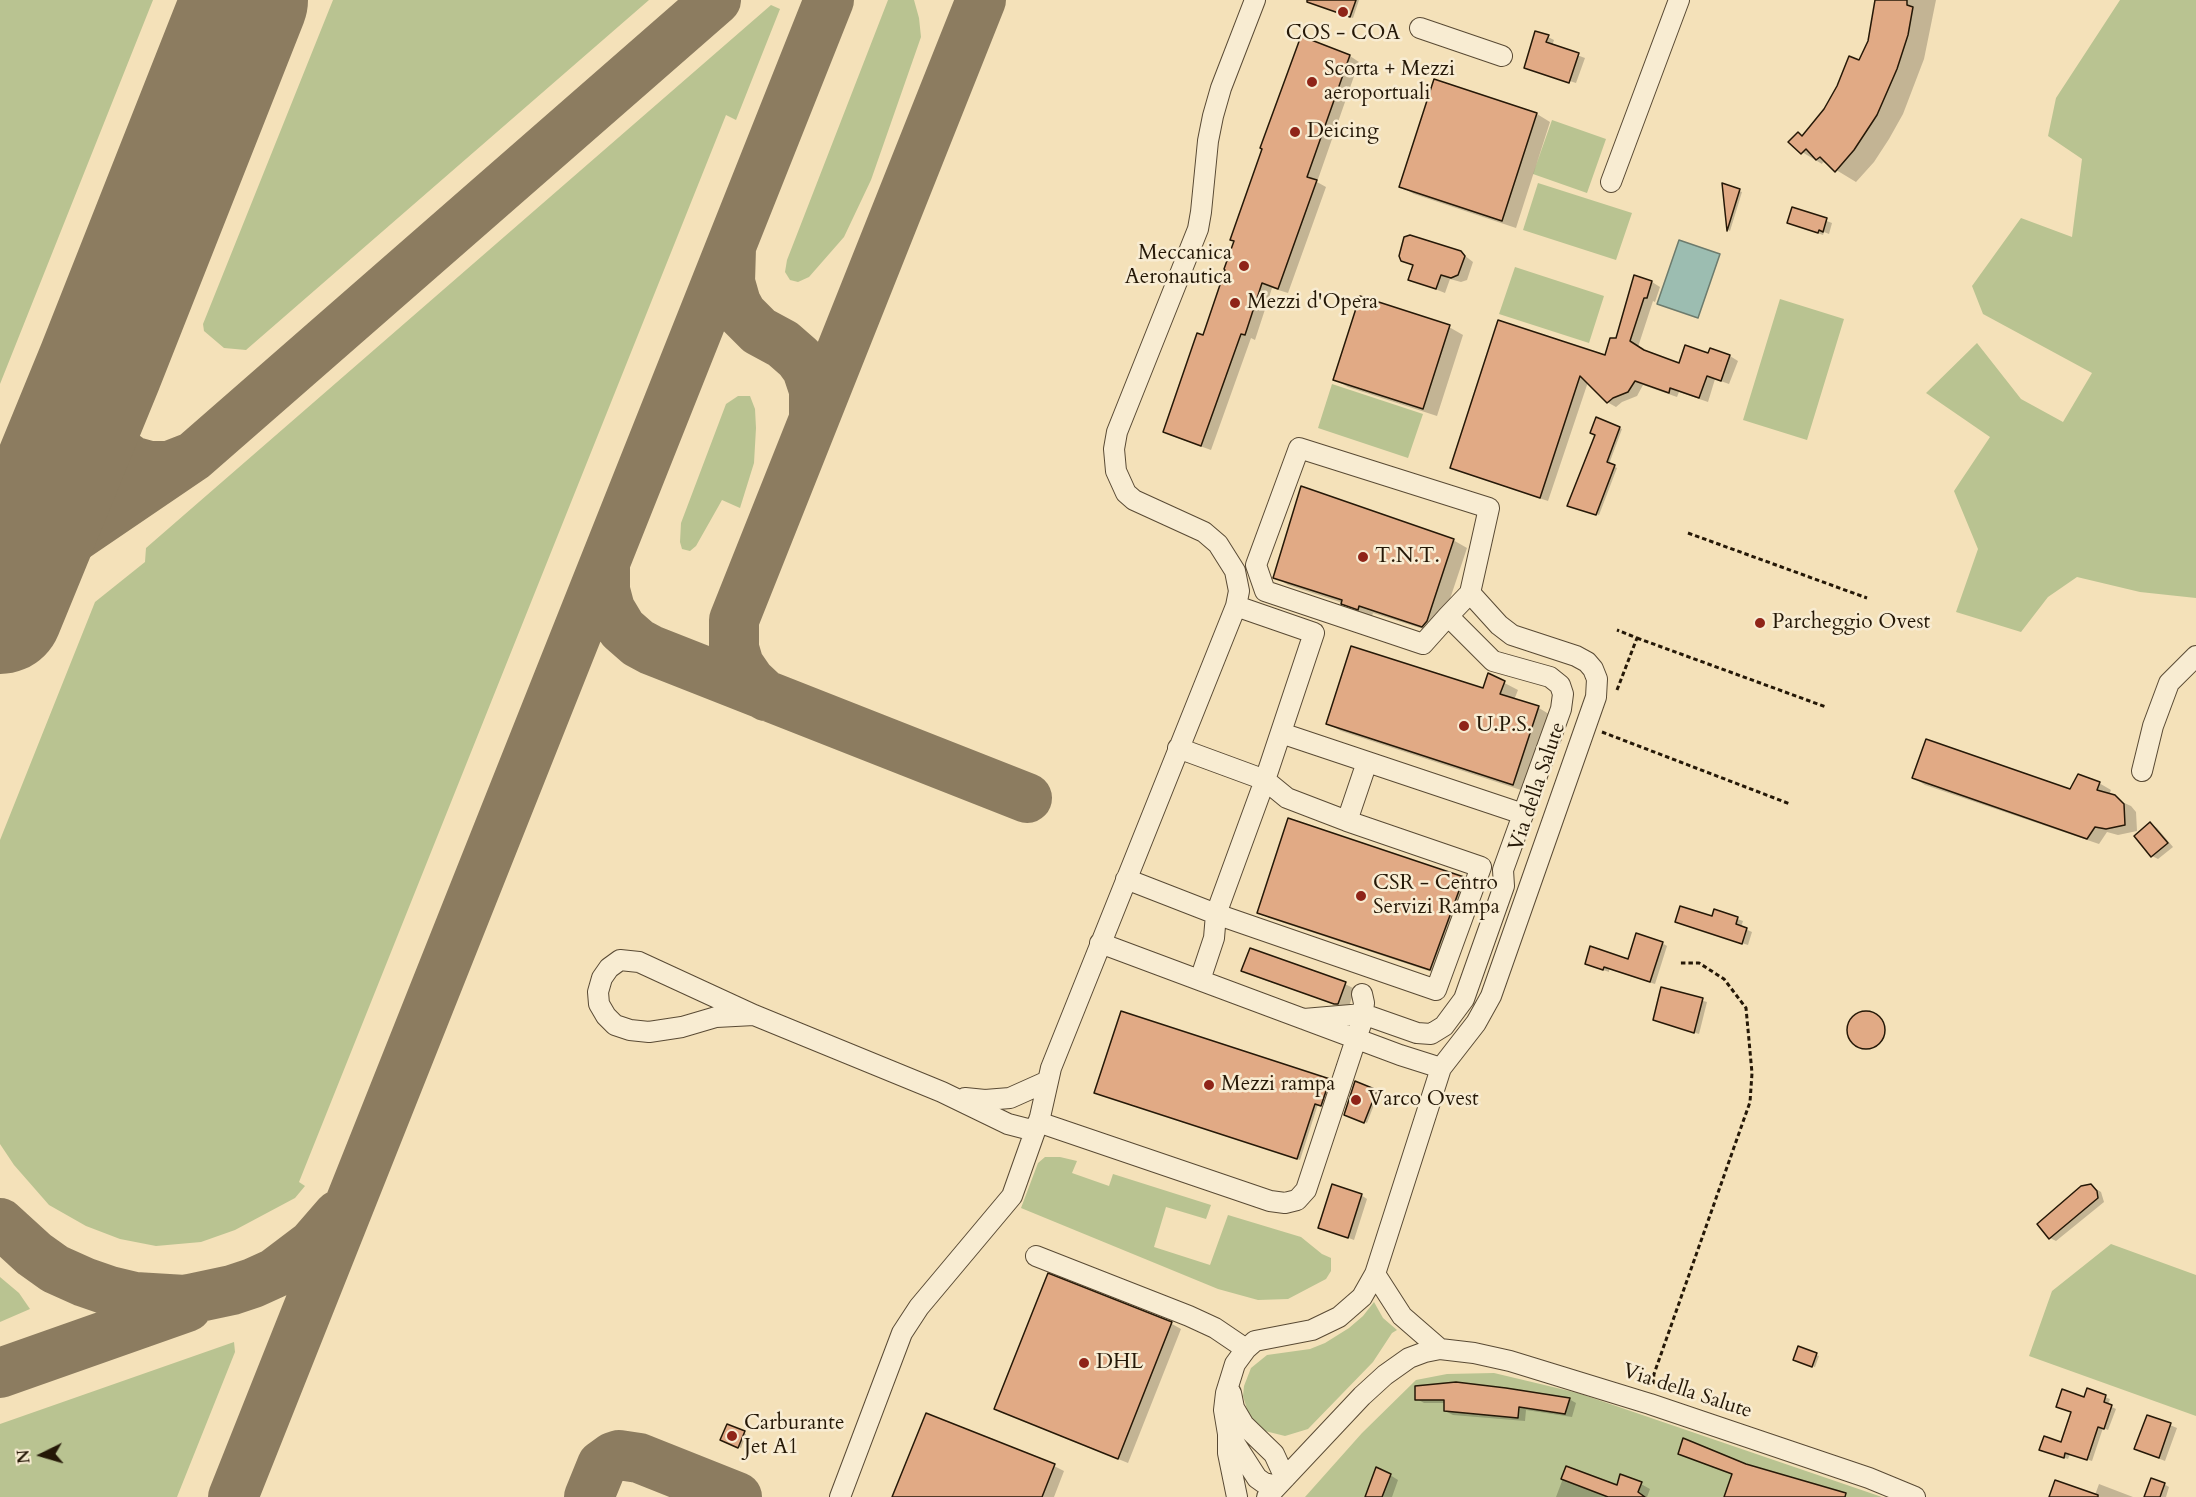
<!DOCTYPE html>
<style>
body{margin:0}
#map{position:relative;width:2196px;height:1497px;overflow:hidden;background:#f4e1b9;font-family:Cardo,serif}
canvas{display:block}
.north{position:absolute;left:12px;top:1425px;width:60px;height:60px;-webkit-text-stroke:4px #f8ecd2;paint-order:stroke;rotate:265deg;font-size:16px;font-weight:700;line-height:24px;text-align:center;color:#251807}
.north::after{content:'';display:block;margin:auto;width:21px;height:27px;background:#251807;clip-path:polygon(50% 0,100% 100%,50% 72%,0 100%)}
</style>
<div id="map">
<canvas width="2196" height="1497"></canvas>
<div class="north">N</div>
</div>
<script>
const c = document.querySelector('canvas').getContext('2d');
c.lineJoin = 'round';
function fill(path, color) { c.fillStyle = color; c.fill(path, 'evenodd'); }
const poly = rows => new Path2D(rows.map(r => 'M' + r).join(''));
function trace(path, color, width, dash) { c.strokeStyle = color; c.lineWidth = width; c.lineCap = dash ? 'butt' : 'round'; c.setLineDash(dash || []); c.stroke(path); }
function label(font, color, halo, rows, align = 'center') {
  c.font = font + ' Cardo,serif'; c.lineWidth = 5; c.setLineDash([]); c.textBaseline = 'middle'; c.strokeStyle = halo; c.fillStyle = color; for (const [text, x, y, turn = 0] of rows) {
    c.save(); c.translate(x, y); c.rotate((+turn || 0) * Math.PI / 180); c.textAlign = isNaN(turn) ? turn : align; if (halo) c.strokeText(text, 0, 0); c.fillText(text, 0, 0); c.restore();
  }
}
fill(poly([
 [0,0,153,0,0,384],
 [333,0,649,0,246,350,224,348,204,331,203,324],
 [888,0,914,0,919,18,921,37,871,180,844,237,809,277,798,282,790,280,785,272,787,260],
 [2120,0,2196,0,2196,598,2140,592,2077,577,2048,597,2021,632,1956,612,1978,549,1954,491,1990,437,1926,393,1977,343,2021,399,2063,422,2092,373,1983,314,1972,286,2021,218,2072,237,2082,159,2048,136,2056,98],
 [771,5,780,9,736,120,726,115,299,1182,305,1186,295,1198,235,1230,201,1242,156,1246,120,1239,86,1226,49,1205,14,1165,0,1144,0,840,95,602,145,562,146,548],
 [1552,120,1606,139,1587,193,1533,174],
 [1538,183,1632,213,1616,260,1523,230],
 [1515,267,1604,296,1589,343,1499,314],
 [1780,299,1844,319,1807,440,1743,420],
 [1332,384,1423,414,1408,458,1318,428],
 [738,396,750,396,755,409,756,428,754,463,740,508,722,500,696,546,690,551,682,549,680,542,681,523,726,404],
 [1045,1157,1060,1157,1077,1161,1072,1173,1109,1186,1113,1174,1211,1205,1206,1219,1166,1207,1154,1247,1210,1265,1228,1215,1301,1237,1322,1254,1331,1258,1331,1271,1326,1279,1288,1299,1258,1300,1218,1289,1021,1208,1038,1163],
 [2111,1244,2196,1275,2196,1416,2029,1356,2052,1291],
 [0,1277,19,1293,30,1309,0,1322],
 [1374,1302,1383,1318,1397,1330,1392,1333,1373,1362,1308,1429,1285,1436,1265,1431,1256,1424,1249,1416,1243,1396,1244,1386,1251,1368,1267,1355,1310,1349,1325,1343,1349,1328,1363,1316],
 [234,1342,235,1352,177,1497,0,1497,0,1424],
 [1494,1373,1578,1393,1882,1497,1305,1497,1362,1433,1416,1380,1447,1374]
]), '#b9c391');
const water = poly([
 [1679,240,1720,254,1698,318,1657,304,1679,240]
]);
fill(water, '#9cbdb1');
trace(water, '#6c7b6d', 1.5);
fill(poly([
 [1323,0,1359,0,1353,18,1323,7],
 [1877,0,1936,0,1924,59,1903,114,1889,139,1874,162,1856,182,1823,162,1822,164,1802,152,1799,134,1804,137,1860,62,1874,24],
 [1548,37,1554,40,1552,46,1585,58,1576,83,1526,67],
 [1302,38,1350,56,1359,62,1317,182,1326,187,1288,293,1272,288,1255,340,1251,338,1211,450,1175,437,1165,432,1203,337],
 [1435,81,1537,114,1550,122,1516,228,1414,194,1401,187],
 [1724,185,1742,192,1730,231,1728,230],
 [1793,208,1832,223,1829,234,1824,232,1823,235,1788,223],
 [1460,252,1473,262,1467,280,1461,282,1450,279,1445,293,1410,279,1414,266,1402,260],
 [1652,282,1660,287,1655,302,1653,301,1638,347,1680,365,1730,356,1738,361,1729,384,1715,379,1708,402,1679,392,1677,397,1643,385,1637,396,1622,402,1616,407,1607,402,1588,382,1548,501,1461,472,1452,468,1606,357],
 [1361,298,1449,327,1463,335,1437,416,1348,387,1335,380],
 [1619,428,1622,429,1609,464,1617,468,1599,515,1571,507,1596,435],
 [1453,540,1467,548,1440,629,1436,633,1373,613,1372,616,1356,611,1343,603,1288,585,1275,577],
 [1489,675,1518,690,1514,700,1539,708,1552,716,1527,792,1341,731,1328,724,1484,689],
 [1914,778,2071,791,2099,783,2111,790,2109,796,2131,806,2136,812,2137,831,2118,835,2107,832,2099,844,1925,785],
 [1289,820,1464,879,1474,885,1441,975,1269,918,1258,912],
 [2151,824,2157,828,2173,847,2158,859,2152,856],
 [1715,911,1743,921,1741,927,1752,932,1748,945,1682,924,1713,918],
 [1662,943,1667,946,1655,984,1609,969,1609,972,1586,964,1629,961],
 [1251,950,1345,984,1355,989,1348,1009,1253,976,1243,970],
 [1662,989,1707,1002,1699,1034,1659,1021],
 '1849 1031a18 18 0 1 1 36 0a18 18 0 1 1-36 0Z',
 [1329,1081,1332,1082,1324,1106,1318,1104,1300,1160,1098,1093],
 [1376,1091,1379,1092,1367,1123,1348,1115],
 [2091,1186,2101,1192,2104,1202,2056,1241,2050,1238],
 [1361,1195,1367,1199,1354,1240,1320,1227],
 [1048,1275,1172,1324,1181,1329,1128,1463,996,1409],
 [1799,1348,1819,1356,1815,1367,1798,1361],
 [2088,1390,2110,1399,2108,1405,2116,1409,2108,1430,2103,1428,2092,1461,2070,1454,2068,1459,2046,1452,2062,1444,2073,1413,2058,1407,2085,1399],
 [1417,1399,1569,1399,1576,1403,1572,1417,1526,1410,1525,1421,1453,1415,1445,1411,1445,1403,1424,1403],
 [2170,1425,2177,1428,2165,1461,2136,1449],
 [744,1433,746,1434,741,1448,724,1441],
 [1054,1466,1064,1471,1054,1497,894,1497],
 [1567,1468,1618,1487,1641,1484,1650,1489,1647,1497,1556,1497],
 [1390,1475,1398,1480,1392,1497,1366,1497],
 [2099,1484,2133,1497,2052,1497,2095,1495],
 [2164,1484,2169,1487,2166,1497,2145,1497]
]), '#0003');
trace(poly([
 [731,248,730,282,736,303,742,314,759,331,783,344,799,358,807,369,814,390,814,419],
 [100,367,93,385,93,412,99,430,110,445,132,461,150,466,169,466,192,457],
 [605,564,605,590,610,609,622,629,638,643,651,650,1027,798],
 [9,587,22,573,194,456,716,0],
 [766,696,750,681,739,665,734,648,734,620,981,0],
 [0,1223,34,1254,55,1269,84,1282,110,1291,135,1297,185,1300,232,1290,253,1283,275,1273,312,1245,338,1215],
 [0,1373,187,1307],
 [233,1497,829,0],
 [589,1497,602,1465,613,1457,619,1455,639,1458,737,1497]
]), '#8c7c60', 50);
trace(poly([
 [0,611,100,367,245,0]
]), '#8c7c60', 126);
const building = poly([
 [1307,0,1356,0,1350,17,1307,2,1307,0],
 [1875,0,1907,0,1907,5,1913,7,1908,35,1897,69,1877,115,1854,150,1835,172,1820,157,1816,160,1806,149,1801,154,1788,142,1798,132,1802,136,1824,109,1837,86,1849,56,1859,60,1868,41,1875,0],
 [1535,31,1549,35,1546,42,1579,53,1569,83,1524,68,1535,31],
 [1301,36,1350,55,1307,177,1317,180,1278,289,1262,283,1245,335,1241,334,1201,446,1163,432,1197,333,1203,335,1225,270,1224,269,1234,241,1230,240,1262,149,1260,148,1301,36],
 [1434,79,1537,113,1502,221,1399,187,1434,79],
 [1722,183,1740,189,1727,231,1722,183],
 [1792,207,1827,218,1823,232,1819,230,1818,233,1787,223,1792,207],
 [1410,235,1461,251,1465,256,1458,275,1451,278,1441,275,1436,289,1408,280,1413,265,1401,261,1399,256,1404,237,1410,235],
 [1634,275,1652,281,1647,298,1644,298,1630,341,1644,350,1679,363,1685,345,1708,353,1710,348,1730,355,1721,381,1707,376,1699,398,1670,388,1669,393,1635,381,1628,392,1613,398,1607,403,1580,376,1540,498,1450,468,1498,320,1605,355,1610,338,1616,338,1634,275],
 [1360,296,1450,325,1423,409,1333,380,1360,296],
 [1596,417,1620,427,1607,462,1615,465,1596,515,1567,506,1595,435,1590,433,1596,417],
 [1301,486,1454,539,1427,621,1422,627,1359,606,1358,610,1341,604,1342,600,1273,578,1301,486],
 [1351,646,1483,688,1488,673,1505,681,1500,694,1539,706,1513,785,1326,724,1351,646],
 [1926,739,2070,789,2078,774,2100,782,2097,790,2115,795,2124,804,2125,825,2106,829,2095,827,2087,839,1912,778,1926,739],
 [1288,818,1464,877,1430,970,1257,913,1288,818],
 [2150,822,2168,843,2151,857,2134,836,2150,822],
 [1680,906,1712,916,1714,909,1738,917,1736,924,1747,928,1742,944,1675,922,1680,906],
 [1636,933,1663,942,1650,982,1604,967,1603,970,1585,964,1590,946,1628,959,1636,933],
 [1250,948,1346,982,1338,1004,1334,1004,1241,971,1250,948],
 [1661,987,1703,998,1694,1033,1653,1020,1661,987],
 [1121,1011,1330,1079,1321,1106,1315,1104,1297,1159,1094,1093,1121,1011],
 '1847 1030a19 19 0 1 1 38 0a19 19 0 1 1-38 0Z',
 [1355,1081,1377,1090,1364,1123,1344,1115,1355,1081],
 [1332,1184,1362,1194,1348,1238,1318,1228,1332,1184],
 [2091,1184,2097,1191,2098,1198,2049,1239,2037,1224,2081,1186,2091,1184],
 [1048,1273,1172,1322,1118,1459,994,1409,1048,1273],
 [1798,1346,1817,1353,1812,1367,1793,1360,1798,1346],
 [1456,1382,1506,1388,1570,1398,1565,1414,1519,1407,1518,1418,1444,1411,1444,1400,1415,1400,1415,1386,1456,1382],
 [2087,1388,2106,1395,2104,1402,2112,1405,2104,1429,2098,1427,2087,1460,2065,1453,2064,1458,2039,1450,2044,1436,2061,1442,2071,1412,2056,1407,2062,1389,2084,1397,2087,1388],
 [926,1413,1055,1464,1042,1497,892,1497,926,1413],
 [2147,1415,2171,1423,2159,1458,2134,1449,2147,1415],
 [727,1424,745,1431,738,1448,720,1440,727,1424],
 [1683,1438,1746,1464,1846,1493,1845,1497,1724,1497,1732,1474,1678,1454,1683,1438],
 [1566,1466,1617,1485,1620,1474,1642,1482,1638,1492,1645,1497,1608,1497,1561,1479,1566,1466],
 [1376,1467,1391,1474,1382,1497,1365,1497,1376,1467],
 [2151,1478,2165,1483,2160,1497,2144,1497,2151,1478],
 [2055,1480,2098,1495,2098,1497,2049,1497,2055,1480]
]);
fill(building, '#e1aa85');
trace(building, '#251807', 1.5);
const minor = poly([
 [1420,28,1502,56],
 [1611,182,1679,0],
 [1448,616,1423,644,1265,591,1256,565,1299,448,1489,508,1470,593],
 [1281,733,1523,814],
 [2142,771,2153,726,2169,683,2196,656],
 [1347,821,1367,762],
 [1126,879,1216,914,1436,990,1481,867,1347,821,1287,798,1265,780,1178,748],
 [1100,943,1400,1055,1441,1068],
 [1200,980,1214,938,1216,914,1265,780,1314,633,1236,606],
 [754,1015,716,1017,682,1027,649,1032,630,1030,615,1025,606,1016,599,1004,598,992,602,978,609,968,620,960,639,962,754,1015,942,1092,1008,1124,1035,1131],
 [965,1098,985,1100,1010,1098,1048,1081],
 [1038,1122,1270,1201,1285,1203,1297,1200,1306,1190,1362,1021,1364,1003,1362,994],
 [1036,1256,1189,1316,1215,1328,1246,1349],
 [1375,1274,1402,1316,1440,1349],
 [1231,1393,1234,1408,1244,1425,1274,1454,1285,1478],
 [1230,1436,1257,1478,1264,1483,1277,1486],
 [840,1497,902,1333,919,1307,1012,1196,1040,1117,1051,1068,1236,606,1239,591,1235,571,1218,544,1204,532,1134,500,1126,493,1116,471,1114,449,1117,432,1198,229,1201,212,1208,141,1213,116,1221,88,1255,0],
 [1237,1497,1228,1453,1228,1434,1224,1410,1226,1393,1235,1364,1246,1349,1255,1341,1312,1330,1339,1317,1362,1297,1375,1274,1441,1068,1476,1023,1491,996,1596,697,1597,679,1593,669,1587,662,1576,656,1512,635,1499,625,1470,593,1448,616,1493,661,1550,677,1560,685,1563,694,1561,709,1503,870,1504,886,1464,999,1444,1026,1431,1034,1417,1033,1363,1014,1304,1019],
 [1267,1497,1362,1396,1385,1375,1409,1358,1425,1352,1440,1349,1474,1353,1510,1361,1650,1404,1869,1478,1915,1497]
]);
trace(minor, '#594a34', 22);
trace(poly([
 [1688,533,1867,598],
 [1637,638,1826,707],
 [1617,690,1637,638,1617,630],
 [1602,732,1790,804],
 [1653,1384,1654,1374,1750,1102,1752,1073,1746,1008,1724,979,1699,963,1678,963]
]), '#251807', 3, [4.5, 3]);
trace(minor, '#f8ecd2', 20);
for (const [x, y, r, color] of [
 [1343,12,6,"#8f2418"],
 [1312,82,6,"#8f2418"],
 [1295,132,6,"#8f2418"],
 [1244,266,6,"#8f2418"],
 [1235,303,6,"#8f2418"],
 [1363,557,6,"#8f2418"],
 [1760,623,6,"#8f2418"],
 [1464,726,6,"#8f2418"],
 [1361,896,6,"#8f2418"],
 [1209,1085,6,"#8f2418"],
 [1356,1100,6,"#8f2418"],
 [1084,1363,6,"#8f2418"],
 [732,1436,6,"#8f2418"]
]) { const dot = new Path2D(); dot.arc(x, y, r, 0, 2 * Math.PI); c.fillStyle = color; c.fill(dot); trace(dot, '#f8ecd2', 2); }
label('21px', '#251807', '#f8ecd2', [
 ["COS - COA",1343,34,"center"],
 ["Scorta + Mezzi",1324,70],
 ["aeroportuali",1324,94],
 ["Deicing",1307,132],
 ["Meccanica",1232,254,"right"],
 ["Aeronautica",1232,278,"right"],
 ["Mezzi d'Opera",1247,303],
 ["T.N.T.",1375,557],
 ["Parcheggio Ovest",1772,623],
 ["U.P.S.",1476,726],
 ["CSR - Centro",1373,884],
 ["Servizi Rampa",1373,908],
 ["Mezzi rampa",1221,1085],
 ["Varco Ovest",1368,1100],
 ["DHL",1096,1363],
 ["Carburante",744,1424],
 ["Jet A1",744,1448]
], 'left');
label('21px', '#251807', '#f8ecd2', [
 ["Via della Salute",1538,787,-71],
 ["Via della Salute",1687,1392,18]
]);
</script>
